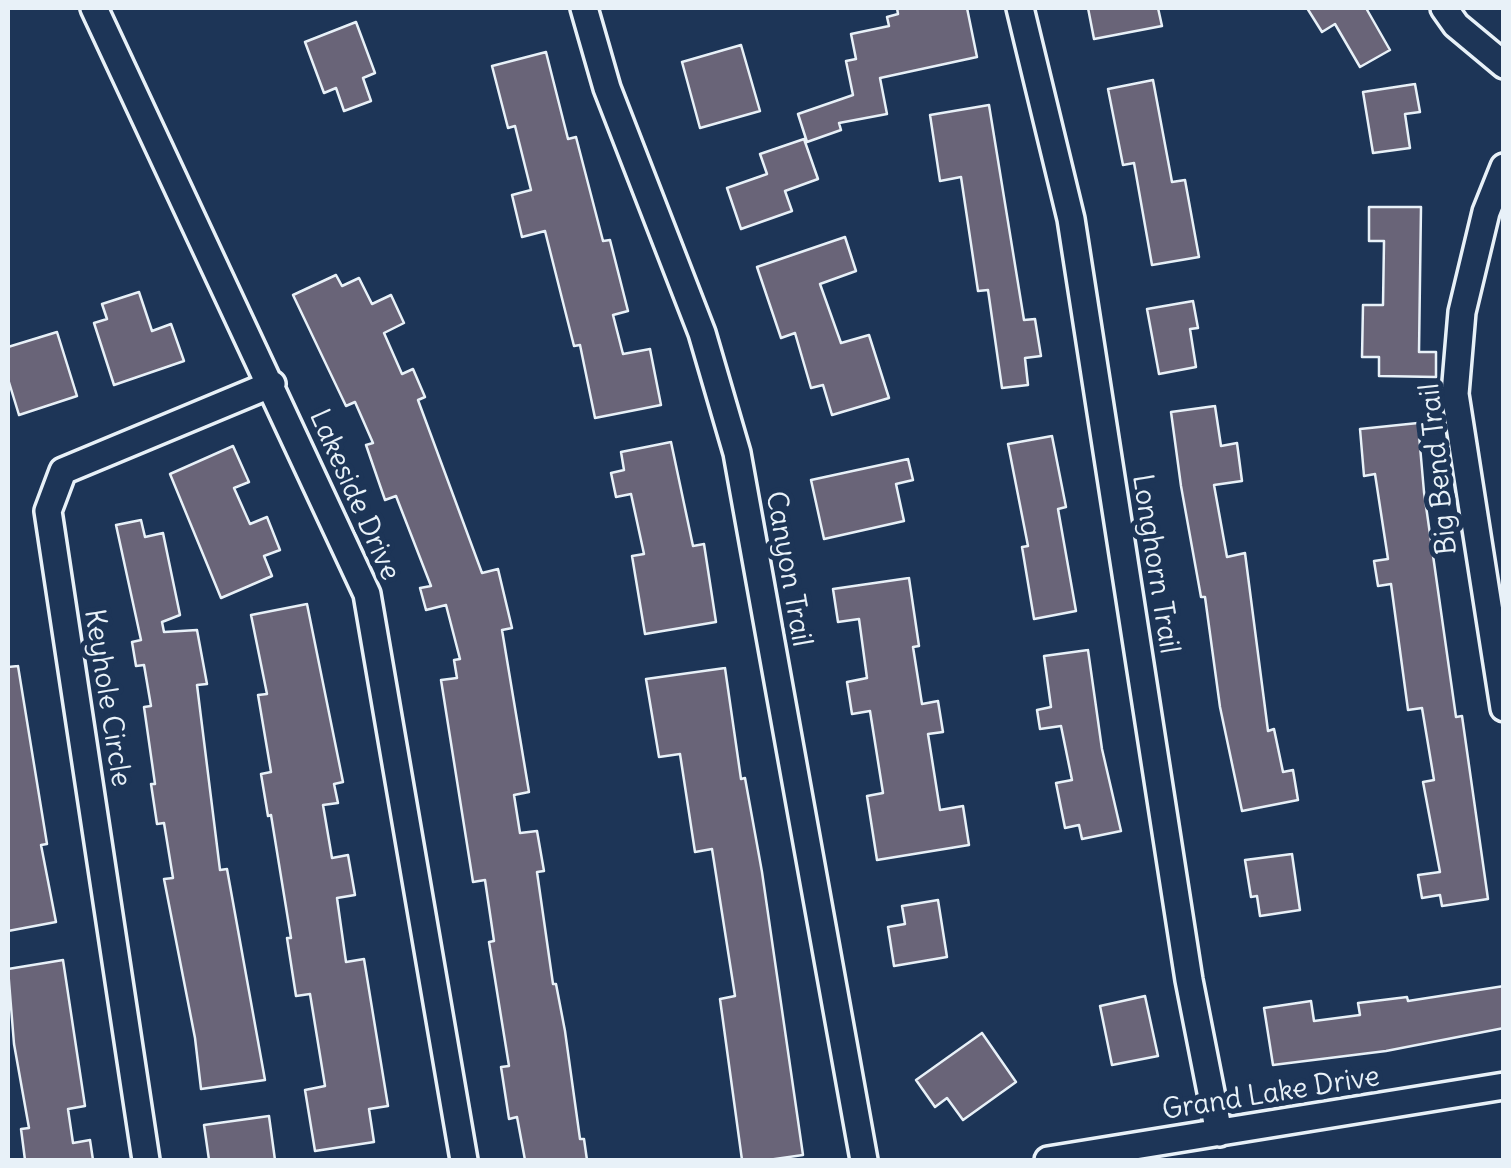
<!DOCTYPE html>
<style>
body{margin:0}
#map{position:relative;width:1511px;height:1168px;overflow:hidden;background:#1d3557;font-family:Delius,sans-serif}
canvas{display:block}
.frame{position:absolute;inset:0;border:10px solid #e8f1f8;pointer-events:none}
</style>
<div id="map">
<canvas width="1511" height="1168"></canvas>
<div class="frame"></div>
</div>
<script>
const c = document.querySelector('canvas').getContext('2d');
c.lineJoin = 'round';
function fill(path, color) { c.fillStyle = color; c.fill(path, 'evenodd'); }
const poly = rows => new Path2D(rows.map(r => 'M' + r).join(''));
function trace(path, color, width, dash) { c.strokeStyle = color; c.lineWidth = width; c.lineCap = dash ? 'butt' : 'round'; c.setLineDash(dash || []); c.stroke(path); }
function label(font, color, halo, rows, align = 'center') {
  c.font = font + ' Delius,sans-serif'; c.lineWidth = 10; c.setLineDash([]); c.textBaseline = 'middle'; c.strokeStyle = halo; c.fillStyle = color; for (const [text, x, y, turn = 0] of rows) {
    c.save(); c.translate(x, y); c.rotate((+turn || 0) * Math.PI / 180); c.textAlign = isNaN(turn) ? turn : align; if (halo) c.strokeText(text, 0, 0); c.fillText(text, 0, 0); c.restore();
  }
}
const building = poly([
 [897,8,967,8,977,57,880,78,887,114,839,123,841,130,807,142,798,114,853,95,846,61,856,59,851,34,889,26,887,17,898,14,897,8],
 [1088,8,1158,8,1162,26,1094,39,1088,8],
 [1307,8,1366,8,1390,50,1360,67,1335,24,1322,32,1307,8],
 [356,22,375,73,363,78,371,101,344,111,336,88,324,93,305,42,356,22],
 [741,45,760,111,700,128,682,62,741,45],
 [546,52,568,139,576,137,603,241,610,240,628,311,613,315,623,354,650,349,661,405,595,418,580,345,574,346,545,231,522,237,512,195,531,190,515,126,508,128,492,66,546,52],
 [1153,80,1172,182,1185,180,1199,257,1152,265,1134,163,1123,165,1108,89,1153,80],
 [1415,84,1420,112,1405,114,1410,148,1373,153,1363,92,1415,84],
 [989,105,1024,320,1035,319,1041,356,1025,358,1028,385,1002,388,988,290,978,291,961,177,940,181,930,115,989,105],
 [804,139,818,179,785,191,792,211,741,229,727,188,767,174,760,154,804,139],
 [1369,207,1421,207,1419,352,1436,352,1436,377,1379,376,1379,357,1362,357,1363,305,1383,305,1384,241,1369,241,1369,207],
 [845,237,856,271,820,284,841,343,869,335,889,398,832,415,823,385,811,388,795,333,781,338,757,267,845,237],
 [336,275,342,286,359,278,372,304,391,295,404,323,384,333,402,374,413,369,425,397,418,400,482,573,498,569,512,628,502,630,529,792,514,795,520,833,537,831,544,871,537,872,553,984,556,984,565,1031,580,1139,584,1139,587,1160,525,1160,517,1117,509,1119,501,1067,509,1066,489,942,494,941,485,880,473,882,441,680,457,678,454,660,460,659,446,605,426,610,420,588,431,586,396,496,385,500,366,445,373,443,355,402,346,406,293,295,336,275],
 [139,292,152,331,171,324,184,361,114,385,94,323,107,319,102,304,139,292],
 [1193,301,1198,328,1190,329,1196,367,1159,374,1147,309,1193,301],
 [57,332,77,396,19,415,8,379,8,347,57,332],
 [1215,406,1221,446,1237,443,1242,481,1214,485,1227,557,1245,553,1268,731,1274,729,1283,772,1293,770,1298,800,1242,811,1220,707,1205,597,1201,597,1181,486,1171,412,1215,406],
 [1418,423,1424,492,1456,717,1462,716,1488,899,1442,906,1440,895,1422,898,1418,875,1440,872,1423,782,1434,780,1422,708,1408,710,1391,584,1378,586,1374,561,1388,559,1375,474,1364,476,1360,429,1418,423],
 [1052,436,1066,507,1058,509,1076,611,1034,619,1022,547,1028,546,1008,444,1052,436],
 [671,442,693,546,704,544,716,622,645,634,632,556,644,554,631,494,616,497,611,473,624,470,621,452,671,442],
 [233,446,249,482,234,488,250,524,267,517,280,550,264,556,272,576,221,598,170,474,233,446],
 [908,459,913,480,896,484,904,521,824,539,811,480,908,459],
 [141,520,145,537,163,533,180,615,162,622,164,632,197,630,207,684,197,685,220,870,227,869,265,1080,201,1089,195,1038,164,879,173,878,164,823,157,824,151,784,155,784,144,707,151,706,144,665,136,666,132,642,141,640,116,525,141,520],
 [909,578,919,646,913,647,922,704,938,701,943,732,928,734,940,810,963,806,969,845,877,860,867,796,883,793,870,711,852,714,847,682,867,678,859,619,838,622,833,589,909,578],
 [307,604,343,782,334,784,338,803,323,805,332,858,348,855,355,895,337,898,346,962,364,959,388,1106,369,1109,374,1142,315,1151,305,1090,325,1086,310,994,296,996,287,938,291,938,271,815,268,816,261,774,271,772,258,695,267,694,251,615,307,604],
 [1088,650,1102,749,1121,831,1082,839,1079,825,1065,828,1056,783,1072,780,1061,726,1040,729,1037,710,1051,707,1044,656,1088,650],
 [18,666,47,844,41,845,56,922,8,931,8,667,18,666],
 [725,668,741,779,745,778,762,872,803,1155,768,1160,742,1160,720,999,735,996,712,849,695,852,680,754,659,757,646,679,725,668],
 [1292,854,1300,910,1260,916,1257,896,1251,897,1245,860,1292,854],
 [938,900,947,957,894,966,888,927,905,924,902,906,938,900],
 [63,960,85,1106,68,1109,73,1143,90,1140,93,1160,25,1160,21,1129,29,1128,14,1044,8,969,63,960],
 [1504,986,1504,1028,1386,1051,1273,1065,1264,1008,1311,1001,1314,1021,1360,1015,1358,1003,1407,997,1408,1001,1504,986],
 [1145,996,1158,1056,1112,1065,1100,1006,1145,996],
 [982,1033,1016,1082,963,1120,947,1098,935,1107,916,1080,982,1033],
 [269,1116,275,1160,209,1160,204,1125,269,1116]
]);
fill(building, '#696478');
trace(building, '#e8f1f8', 2.5);
const street = poly([
 [94,8,367,594,464,1160],
 [584,8,607,88,702,333,737,453,864,1160],
 [1020,8,1071,219,1189,980,1219,1133],
 [1444,8,1456,25,1504,65],
 [1504,167,1486,212,1462,312,1455,394,1504,708],
 [146,1160,48,511,63,471,272,384],
 [1048,1160,1504,1086]
]);
trace(street, '#e8f1f8', 32);
trace(street, '#1d3557', 25);
label('28px', '#e8f1f8', '#1d3557', [
 ["Big Bend Trail",1439,469,-96],
 ["Lakeside Drive",354,495,66],
 ["Longhorn Trail",1155,564,81],
 ["Canyon Trail",788,569,80],
 ["Keyhole Circle",107,698,81],
 ["Grand Lake Drive",1271,1094,-9]
]);
</script>
